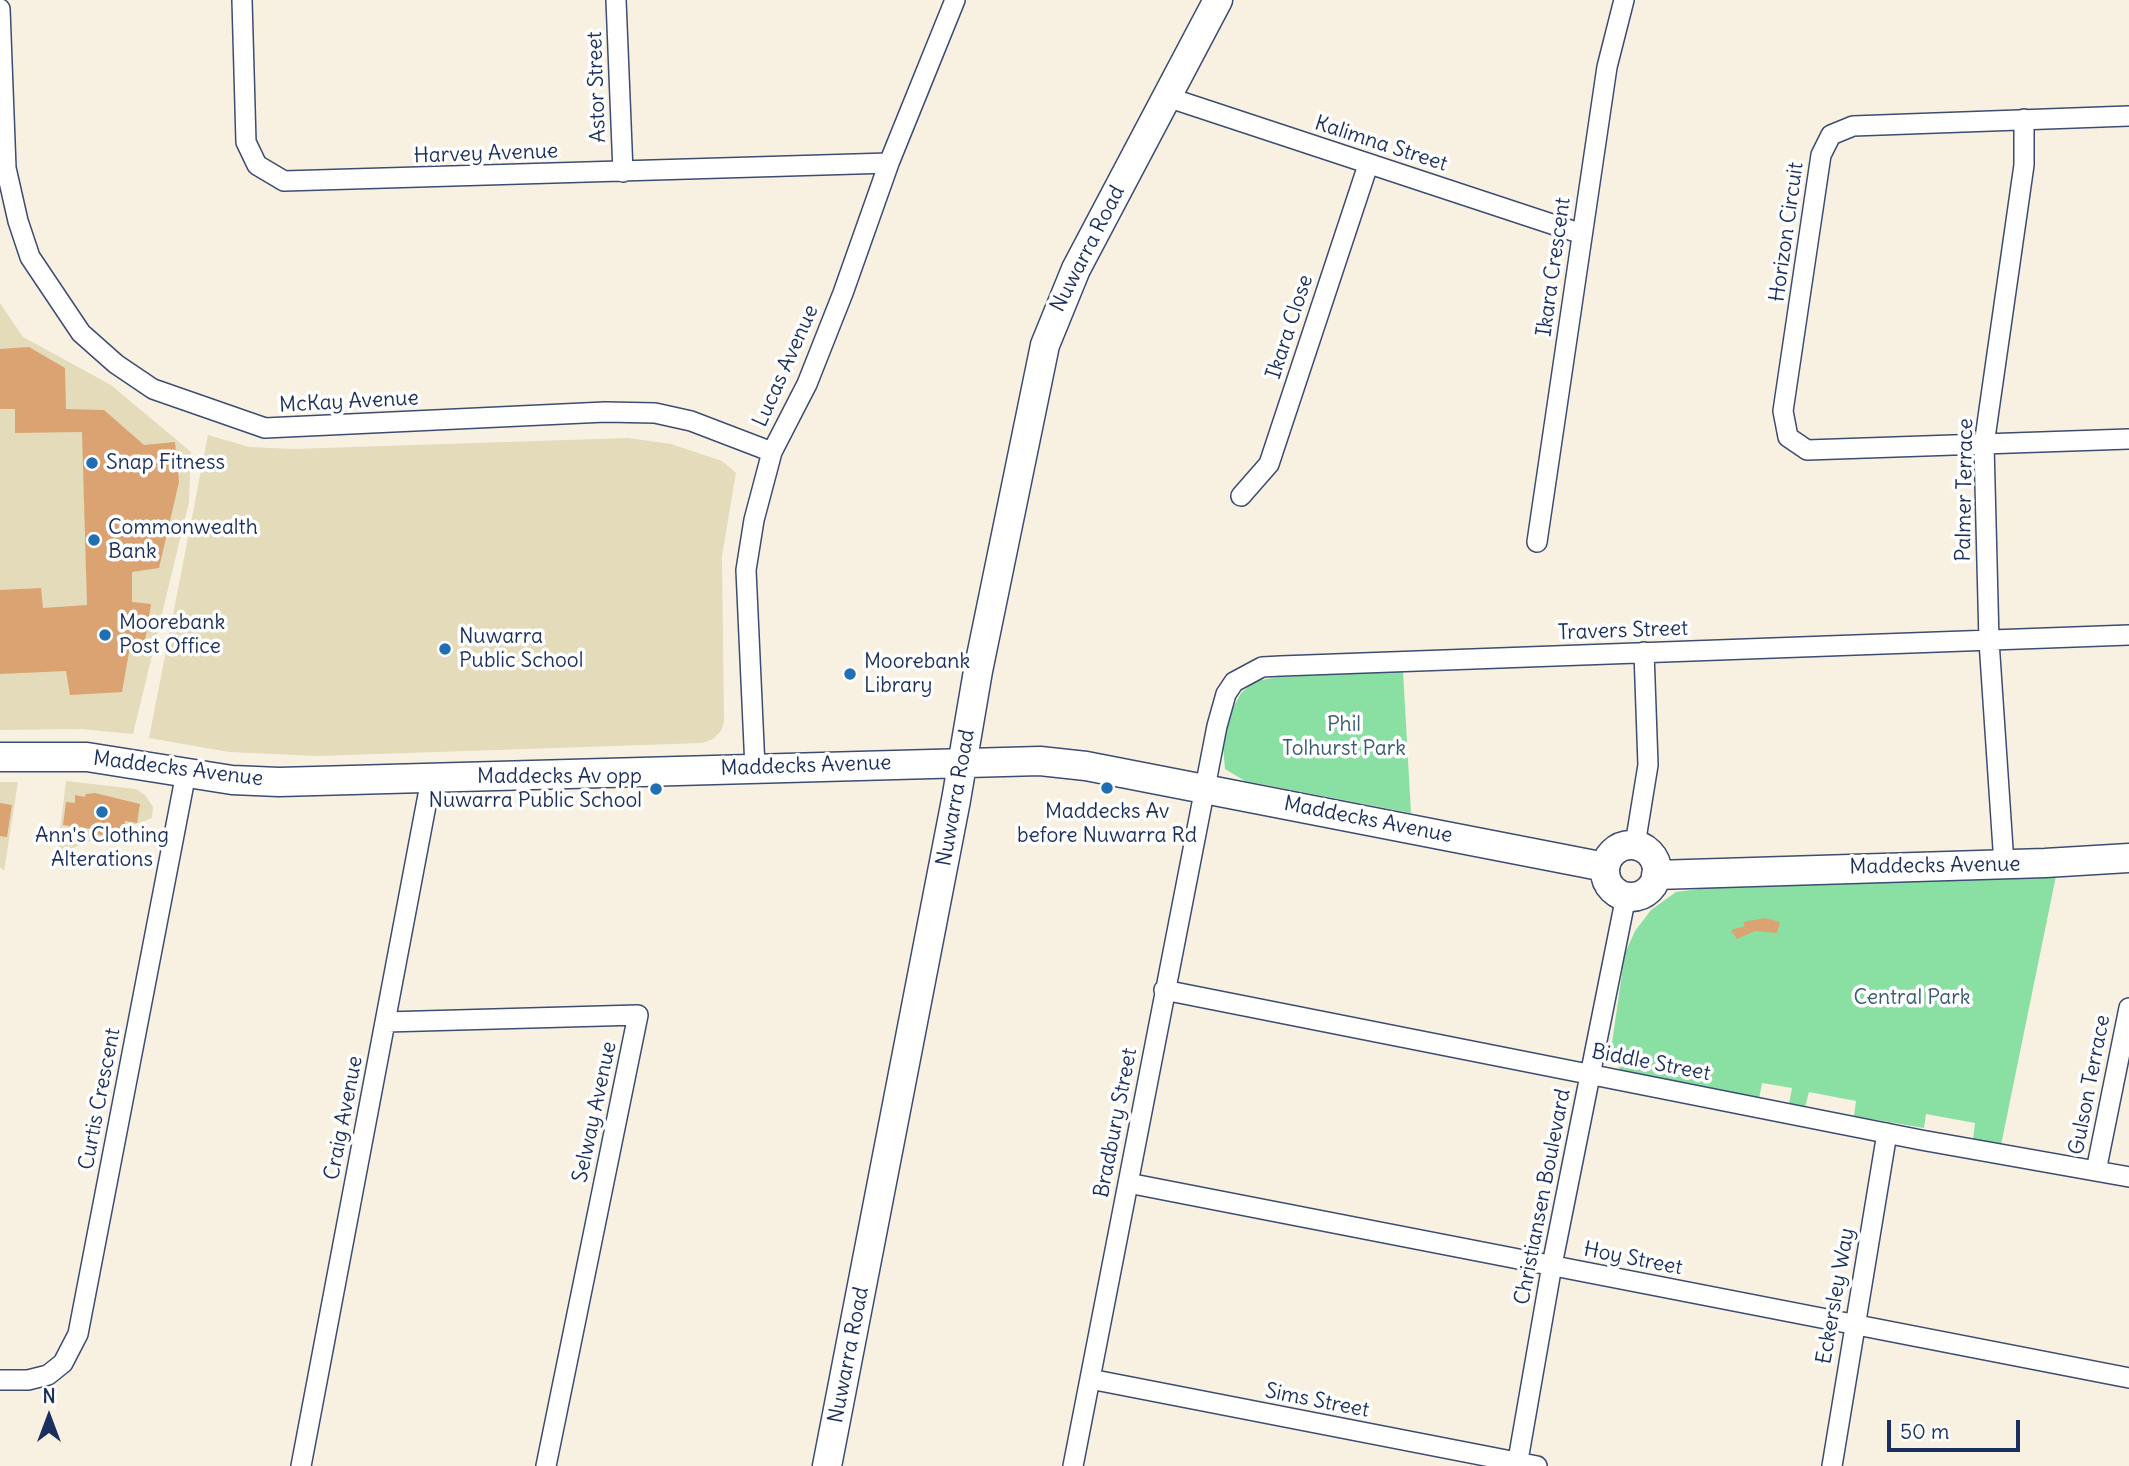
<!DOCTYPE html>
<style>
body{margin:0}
#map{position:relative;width:2129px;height:1466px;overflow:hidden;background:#f8f1e2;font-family:Delius,sans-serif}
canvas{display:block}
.north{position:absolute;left:14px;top:1382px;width:70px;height:70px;-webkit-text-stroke:5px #fff;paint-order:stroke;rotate:0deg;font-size:19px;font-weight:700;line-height:28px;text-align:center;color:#1b2f5e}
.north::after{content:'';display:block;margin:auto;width:24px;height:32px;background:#1b2f5e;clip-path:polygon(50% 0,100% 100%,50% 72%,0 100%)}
.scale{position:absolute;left:1887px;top:1420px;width:133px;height:32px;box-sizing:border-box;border:4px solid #1b2f5e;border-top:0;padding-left:9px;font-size:21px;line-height:24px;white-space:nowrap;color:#1b2f5e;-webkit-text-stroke:5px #fff;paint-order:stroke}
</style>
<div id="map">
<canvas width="2129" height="1466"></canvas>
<div class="north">N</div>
<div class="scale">50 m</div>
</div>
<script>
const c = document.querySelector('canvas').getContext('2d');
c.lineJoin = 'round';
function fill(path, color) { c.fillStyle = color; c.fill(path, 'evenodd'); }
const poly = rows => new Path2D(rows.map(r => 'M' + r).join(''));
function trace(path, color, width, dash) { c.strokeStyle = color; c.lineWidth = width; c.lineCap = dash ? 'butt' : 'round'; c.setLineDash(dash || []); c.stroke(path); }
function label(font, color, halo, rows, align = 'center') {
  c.font = font + ' Delius,sans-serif'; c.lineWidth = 7; c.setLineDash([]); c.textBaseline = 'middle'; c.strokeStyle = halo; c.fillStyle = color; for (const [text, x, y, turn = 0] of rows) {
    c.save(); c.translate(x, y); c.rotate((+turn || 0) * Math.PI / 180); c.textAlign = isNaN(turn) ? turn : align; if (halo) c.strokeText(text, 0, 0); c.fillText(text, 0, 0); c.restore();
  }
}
fill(poly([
 [0,303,23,337,111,385,191,452,189,502,133,734,81,729,0,730],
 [208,435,249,447,293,449,628,438,671,444,722,461,736,473,722,556,724,722,721,731,713,739,702,743,319,756,229,752,149,738],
 [66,781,136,789,145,795,153,807,152,818,57,854],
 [0,782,18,782,4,871,0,867]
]), '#e3dbba');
fill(poly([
 [1403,671,1411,813,1245,781,1225,769,1223,746,1230,713,1241,693,1255,681,1279,677],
 [2056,876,2001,1145,1973,1139,1975,1123,1926,1114,1924,1128,1854,1116,1856,1101,1809,1092,1805,1107,1789,1104,1792,1088,1762,1083,1759,1099,1625,1074,1615,1064,1611,1050,1625,953,1635,931,1651,910,1676,892,1707,888]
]), '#8ae0a3');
fill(poly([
 [29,347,65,368,66,409,104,410,144,445,175,442,179,482,159,568,132,572,132,602,151,604,143,653,129,652,122,692,70,695,66,671,0,674,0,590,41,588,43,608,87,605,82,432,15,433,15,409,0,409,0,349],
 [95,793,140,804,137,823,125,821,124,830,101,835,92,833,92,829,63,825,66,802,75,803,75,795,85,797,86,794],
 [0,803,12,805,7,837,0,836],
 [1765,918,1780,922,1777,933,1755,931,1737,939,1731,930,1745,926,1743,922]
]), '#dba372');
const street = poly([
 [242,0,246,142,257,165,284,181,889,163],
 [616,0,623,172],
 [0,9,6,168,18,221,30,257,81,333,116,364,153,389,265,428,605,412,655,413,691,421,772,452],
 [1167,97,1582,234],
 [2129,116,1853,126,1831,135,1821,155,1783,411,1788,437,1807,450,2129,439],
 [1241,496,1269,464,1368,165],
 [1537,542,1607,67,1624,0],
 [755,768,746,570,754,520,772,452,807,384,843,293,889,163,955,0],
 [1635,845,1648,765,1644,652],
 [2004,864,1989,641,1984,445,2024,165,2024,119],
 [1164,990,1921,1140,2129,1177],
 [386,1022,638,1015,546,1466],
 [2096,1171,2129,1008],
 [1128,1183,2129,1378],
 [1090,1379,1537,1466],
 [0,1380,28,1380,48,1375,63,1363,78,1334,186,773],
 [301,1466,431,779],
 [1073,1466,1217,726,1226,694,1234,682,1262,667,1281,666,2129,635],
 [1517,1466,1552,1265,1626,896],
 [1832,1466,1887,1133]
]);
const secondary = poly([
 [0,757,87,757,232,780,279,782,1040,761,1086,766,1605,867],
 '1605 871a26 26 0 1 1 52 0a26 26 0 1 1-52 0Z',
 [1656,875,2045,863,2129,858],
 [827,1466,956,800,978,671,1045,345,1076,269,1218,0]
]);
trace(street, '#3c4c72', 22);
trace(secondary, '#3c4c72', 31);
trace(street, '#fff', 19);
trace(secondary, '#fff', 28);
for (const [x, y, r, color] of [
 [92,463,7,"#1f6fb2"],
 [94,540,7,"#1f6fb2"],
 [105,635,7,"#1f6fb2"],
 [445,649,7,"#1f6fb2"],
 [850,674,7,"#1f6fb2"],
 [1107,788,7,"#1f6fb2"],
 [656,789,7,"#1f6fb2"],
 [102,812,7,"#1f6fb2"]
]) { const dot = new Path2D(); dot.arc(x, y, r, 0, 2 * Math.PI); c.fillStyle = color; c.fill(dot); trace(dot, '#fff', 2.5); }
label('21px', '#1b2f5e', '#fff', [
 ["Astor Street",597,87,-92],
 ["Kalimna Street",1381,144,18],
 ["Harvey Avenue",486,154,-2],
 ["Horizon Circuit",1787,232,-82],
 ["Nuwarra Road",1088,249,-63],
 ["Ikara Crescent",1554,267,-82],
 ["Ikara Close",1290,327,-72],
 ["Lucas Avenue",786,366,-66],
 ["McKay Avenue",349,402,-3],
 ["Palmer Terrace",1965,490,-89],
 ["Travers Street",1623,631,-2],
 ["Maddecks Avenue",806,766,-2],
 ["Maddecks Avenue",178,769,7],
 ["Nuwarra Road",956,798,-80],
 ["Maddecks Avenue",1368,820,11],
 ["Maddecks Avenue",1935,866,-1],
 ["Biddle Street",1651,1063,11],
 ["Gulson Terrace",2090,1085,-79],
 ["Curtis Crescent",100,1099,-79],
 ["Selway Avenue",595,1112,-78],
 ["Craig Avenue",344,1118,-79],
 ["Bradbury Street",1116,1123,-79],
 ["Christiansen Boulevard",1543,1197,-79],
 ["Hoy Street",1633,1259,11],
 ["Eckersley Way",1836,1296,-80],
 ["Nuwarra Road",849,1355,-79],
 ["Sims Street",1317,1401,11]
]);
label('21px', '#1b2f5e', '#fff', [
 ["Snap Fitness",106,463],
 ["Commonwealth",108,528],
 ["Bank",108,552],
 ["Moorebank",119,623],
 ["Post Office",119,647],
 ["Nuwarra",459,637],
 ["Public School",459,661],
 ["Moorebank",864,662],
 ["Library",864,686],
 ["Maddecks Av opp",642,777,"right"],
 ["Nuwarra Public School",642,801,"right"],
 ["Maddecks Av",1107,812,"center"],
 ["before Nuwarra Rd",1107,836,"center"],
 ["Ann's Clothing",102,836,"center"],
 ["Alterations",102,860,"center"]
], 'left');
label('21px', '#375b6f', '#fff', [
 ["Phil",1344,725],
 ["Tolhurst Park",1344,749],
 ["Central Park",1912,998]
]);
</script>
